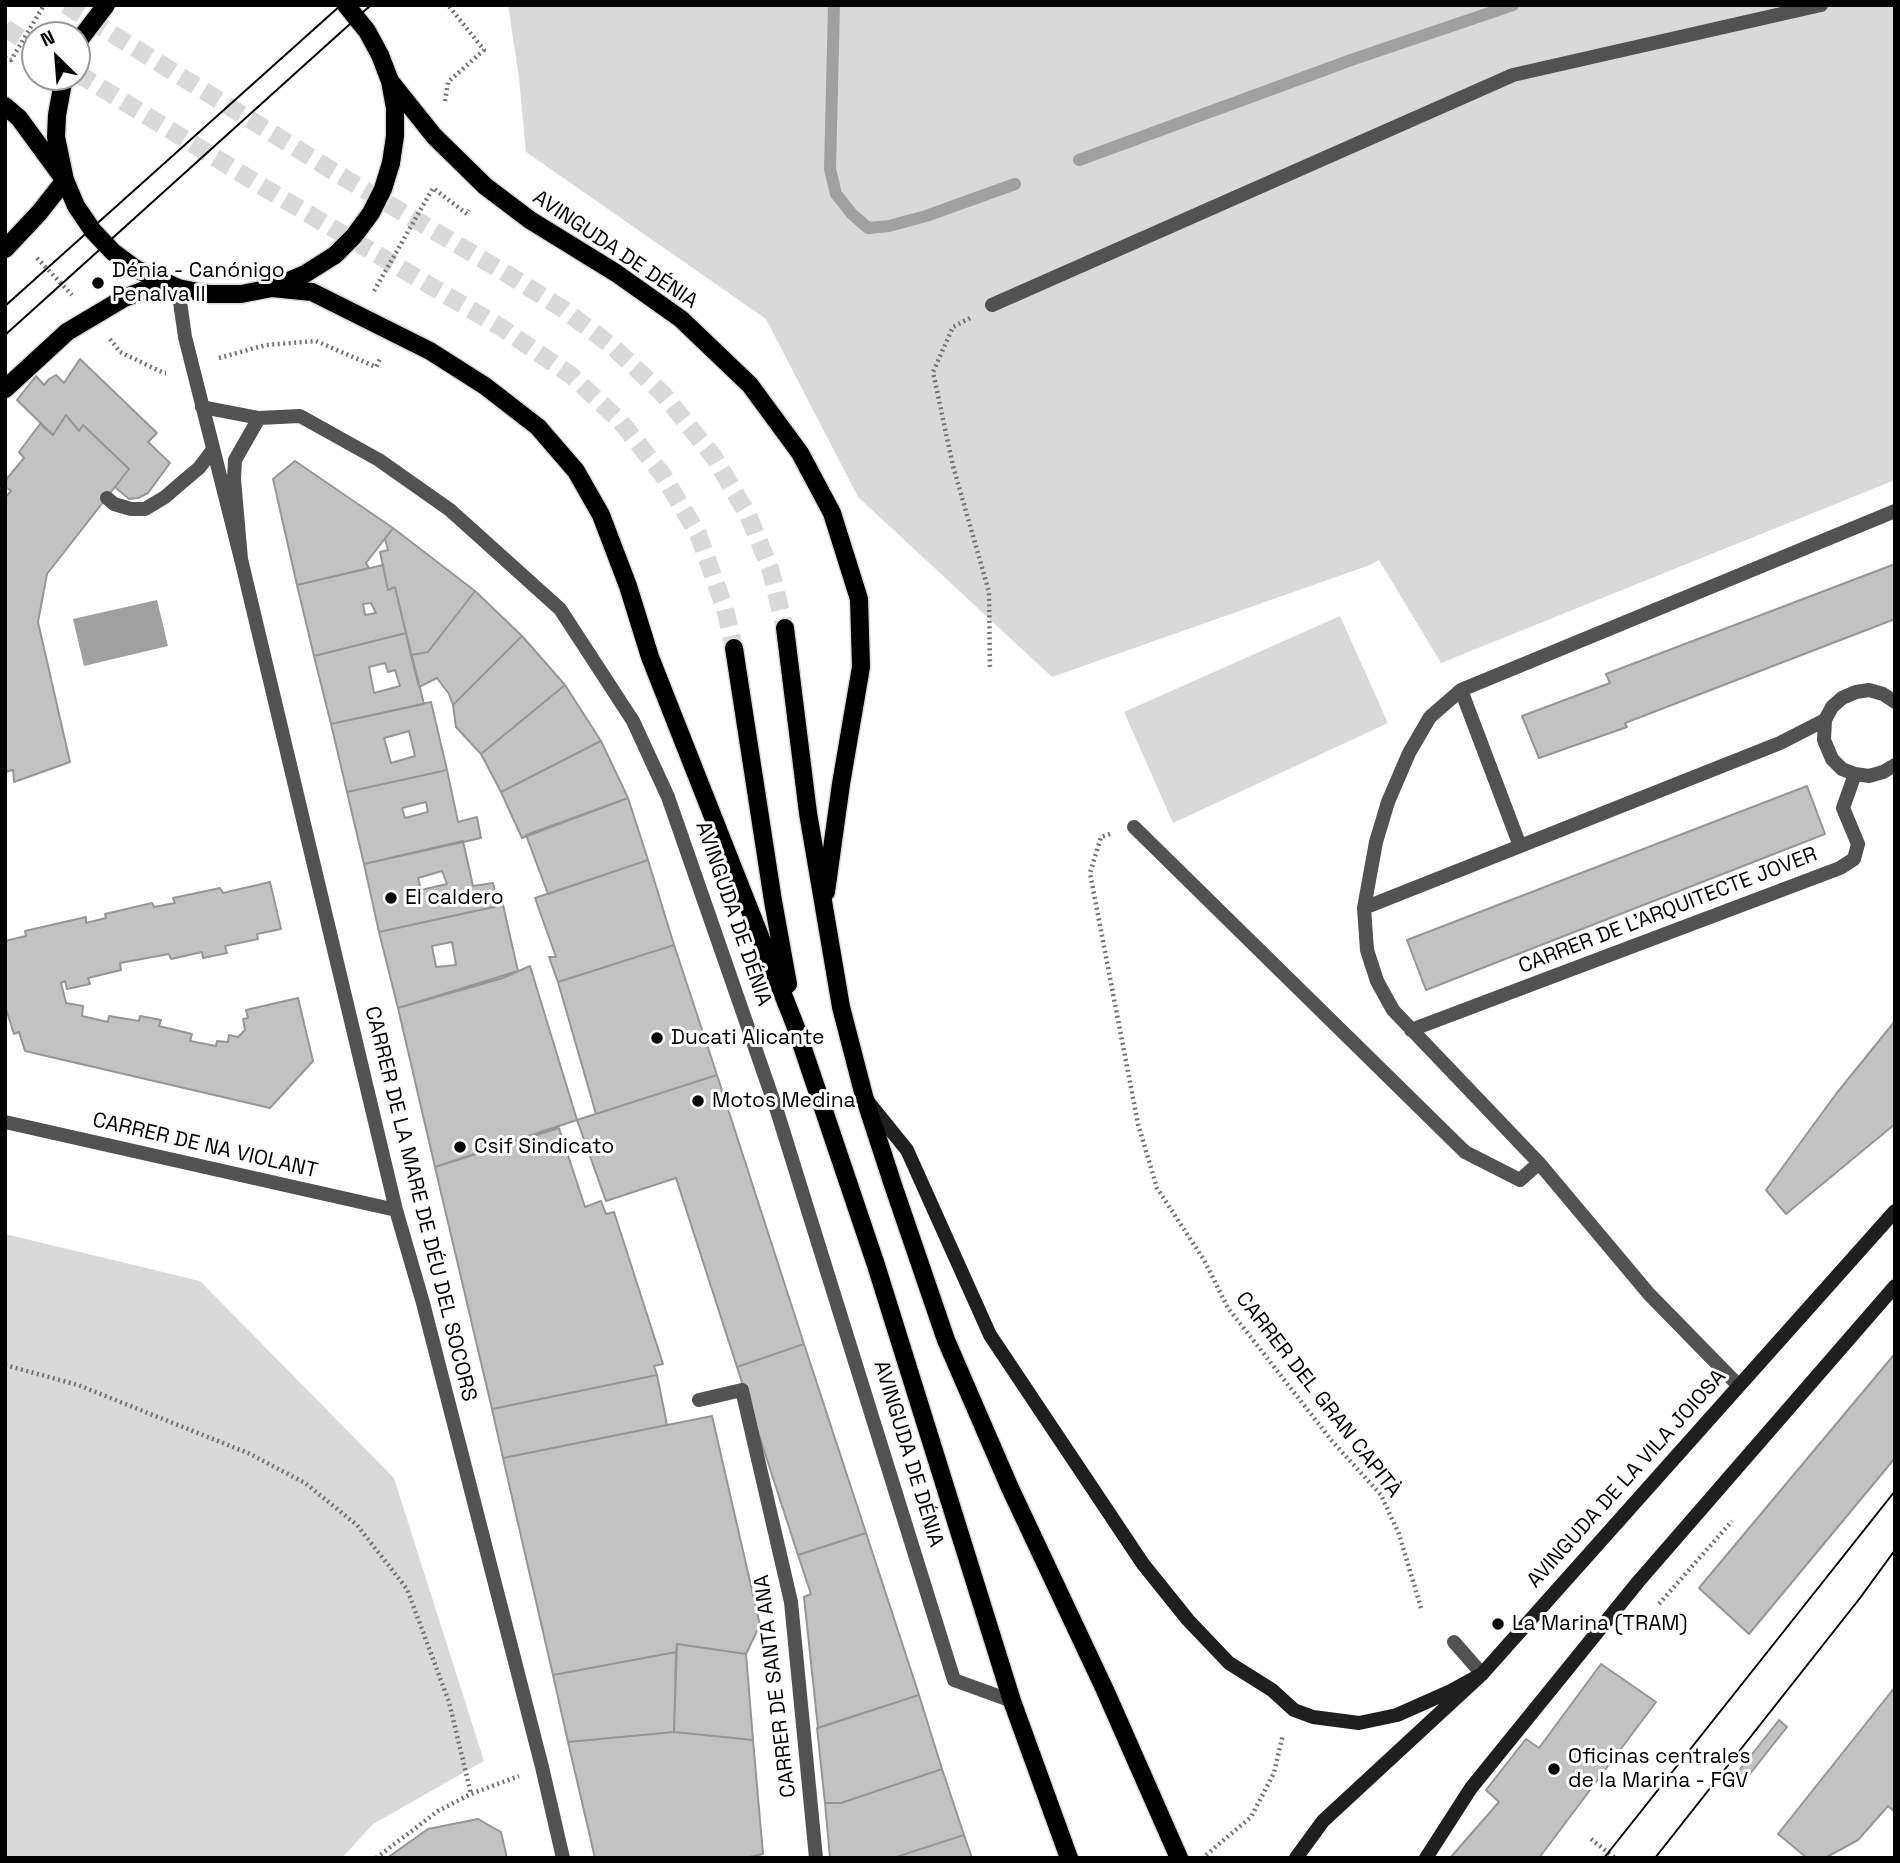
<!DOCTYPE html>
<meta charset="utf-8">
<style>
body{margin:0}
#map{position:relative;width:1900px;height:1863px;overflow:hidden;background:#fff;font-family:"Space Grotesk",sans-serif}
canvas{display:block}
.frame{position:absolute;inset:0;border:7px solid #000;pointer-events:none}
.north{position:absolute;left:21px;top:21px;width:70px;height:70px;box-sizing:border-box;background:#fff;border:2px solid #999;border-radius:50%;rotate:335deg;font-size:19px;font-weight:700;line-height:28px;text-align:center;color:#000}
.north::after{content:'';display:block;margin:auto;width:24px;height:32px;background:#000;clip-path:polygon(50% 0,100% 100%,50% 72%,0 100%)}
</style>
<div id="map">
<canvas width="1900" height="1863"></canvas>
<div class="frame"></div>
<div class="north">N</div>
</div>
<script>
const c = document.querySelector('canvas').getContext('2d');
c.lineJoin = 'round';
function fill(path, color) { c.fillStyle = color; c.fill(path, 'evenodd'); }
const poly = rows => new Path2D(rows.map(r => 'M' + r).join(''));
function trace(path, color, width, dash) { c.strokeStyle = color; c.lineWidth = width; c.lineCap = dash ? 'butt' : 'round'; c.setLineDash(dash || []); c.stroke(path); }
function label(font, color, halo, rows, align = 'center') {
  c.font = font + ' "Space Grotesk",sans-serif'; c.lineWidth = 6; c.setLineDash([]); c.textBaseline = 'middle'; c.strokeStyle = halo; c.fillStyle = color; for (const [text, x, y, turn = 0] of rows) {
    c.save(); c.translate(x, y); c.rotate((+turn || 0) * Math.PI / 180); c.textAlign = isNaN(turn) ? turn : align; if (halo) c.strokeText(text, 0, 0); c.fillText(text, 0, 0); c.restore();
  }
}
fill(poly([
 [508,5,1895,5,1895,480,1441,663,1379,560,1370,565,1052,677,858,497,766,319,526,152,519,78],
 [1340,616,1388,723,1173,823,1124,712],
 [5,1234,200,1281,394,1478,484,1761,373,1824,342,1858,5,1858]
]), '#d9d9d9');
fill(poly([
 [157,600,168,646,84,666,73,619]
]), '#a0a0a0');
trace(poly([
 [834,5,830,169,836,194,852,214,868,228,889,226,926,216,1015,184],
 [1079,160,1351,60,1513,5]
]), '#a0a0a0', 12);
const building = poly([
 [80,359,157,433,148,442,170,463,148,493,138,498,129,499,115,487,129,469,83,425,79,431,66,415,53,435,17,400,36,376,44,385,49,379,56,375,64,383,80,359],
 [66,415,79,431,83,425,129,469,47,574,38,622,70,762,14,782,13,770,5,772,5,498,11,491,5,486,5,481,24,458,19,452,40,424,53,435,66,415],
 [295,461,393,528,366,563,369,568,297,585,273,479,295,461],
 [393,528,475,591,428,652,411,655,395,587,388,590,380,552,388,550,385,539,393,528],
 [1895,564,1895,619,1625,723,1627,727,1539,758,1522,716,1610,683,1606,674,1895,564],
 [383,565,388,590,395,587,406,633,314,656,297,585,383,565],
 [371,603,376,613,365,615,363,604,371,603],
 [475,591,522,636,453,705,449,694,437,678,419,687,411,655,428,652,475,591],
 [406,633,424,704,331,724,314,656,406,633],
 [385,663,388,672,395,670,400,686,374,693,369,667,385,663],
 [522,636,565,685,481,754,456,727,453,705,522,636],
 [565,685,601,741,501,792,481,754,565,685],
 [431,702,447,770,347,792,331,724,431,702],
 [409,731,415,756,391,763,384,738,409,731],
 [601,741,628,798,522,838,501,792,601,741],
 [447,770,458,822,477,817,481,838,364,864,347,792,447,770],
 [426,802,428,812,405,818,402,808,426,802],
 [1807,786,1825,834,1426,990,1407,940,1807,786],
 [628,798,648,860,548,894,526,835,628,798],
 [463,841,473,886,493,883,498,906,379,932,364,864,463,841],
 [442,871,447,884,421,890,418,878,442,871],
 [648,860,674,945,558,982,549,957,556,957,535,898,648,860],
 [270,882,281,929,257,934,258,939,225,946,227,953,203,958,202,952,171,959,169,954,120,963,121,970,88,978,90,984,67,989,65,981,61,983,66,1003,83,1006,82,1016,108,1022,109,1016,139,1021,140,1016,161,1020,159,1026,192,1034,190,1041,216,1046,217,1041,228,1042,229,1035,238,1037,245,1030,243,1019,248,1018,246,1010,298,998,313,1061,270,1108,25,1051,19,1032,14,1034,5,1006,5,941,26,936,25,931,86,917,86,923,106,918,105,914,152,903,154,907,175,903,173,898,220,888,223,893,270,882],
 [503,905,518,971,398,1008,379,932,503,905],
 [452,942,456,965,436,967,432,946,452,942],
 [674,945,717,1075,596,1114,558,982,674,945],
 [530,966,577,1120,435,1167,398,1008,503,978,530,966],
 [1895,1021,1895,1124,1786,1214,1766,1190,1836,1094,1895,1021],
 [717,1075,804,1344,737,1367,676,1178,606,1201,577,1120,717,1075],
 [559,1128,585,1207,601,1201,606,1214,614,1212,663,1364,654,1366,657,1375,492,1409,435,1167,559,1128],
 [804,1344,866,1533,798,1555,737,1367,804,1344],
 [1893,1356,1895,1357,1895,1458,1749,1634,1699,1588,1893,1356],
 [657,1375,667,1425,503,1458,492,1409,657,1375],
 [712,1416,760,1625,746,1654,677,1644,676,1652,553,1675,503,1458,712,1416],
 [866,1533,919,1695,818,1728,804,1597,811,1594,798,1555,866,1533],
 [677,1644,746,1654,753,1740,674,1732,677,1644],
 [676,1652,674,1732,568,1742,553,1675,676,1652],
 [1601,1664,1656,1702,1539,1858,1450,1858,1499,1802,1486,1790,1526,1739,1539,1748,1601,1664],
 [1895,1687,1895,1812,1888,1806,1858,1840,1825,1858,1807,1858,1778,1834,1895,1687],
 [919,1695,942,1769,841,1803,825,1803,817,1728,919,1695],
 [1779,1720,1787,1727,1746,1779,1738,1772,1779,1720],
 [674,1732,753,1740,763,1854,745,1858,595,1858,568,1742,674,1732],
 [942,1769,964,1835,893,1858,830,1858,825,1803,841,1803,942,1769],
 [478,1819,501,1832,507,1858,387,1858,428,1829,478,1819],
 [964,1835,972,1858,893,1858,964,1835]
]);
fill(building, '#c2c2c2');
trace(building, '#969696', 2);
trace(poly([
 [66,5,331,170,502,271,563,309,613,347,663,394,714,457,748,515,770,568,785,628],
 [5,28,35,47],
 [77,73,268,190,502,328,572,376,621,422,662,474,698,534,725,609,734,648]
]), '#d9d9d9', 18, [18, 9]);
const primary = poly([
 [346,5,367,31,380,55,390,81,395,108,395,136,391,163],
 [64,77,57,115,56,137,65,180,76,206,93,231,113,252,136,269,178,288,209,294,241,294,272,288,305,274,335,255],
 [390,81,434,136,485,186,530,220,616,273,681,319,750,385,800,453,832,513,859,599,861,667,841,784,826,892],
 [5,106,19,118,60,174],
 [5,249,39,213,65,180],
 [272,288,312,292,430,351,485,386,538,427,576,471,601,515,628,586,650,657,795,1025,876,1265,1012,1701,1069,1858],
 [5,389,67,332,124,298,163,283],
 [785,628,808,813,841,1007,864,1096,893,1185,946,1340,1010,1488,1105,1690,1179,1858],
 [734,648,773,901,788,984]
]);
trace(primary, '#dbdbdb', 21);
trace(poly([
 [5,57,11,60,44,5],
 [445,101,448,82,484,50,448,5],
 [37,258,72,295],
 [374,291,433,188,467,214,469,210],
 [970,318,953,327,933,372,953,466,989,592,990,670],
 [110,339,120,352,164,373,166,373],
 [219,358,266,345,316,341,376,367,380,359],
 [1110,834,1101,837,1090,873,1138,1124,1157,1188,1204,1260,1228,1308,1332,1441,1381,1495,1399,1534,1421,1608],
 [5,1365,78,1385,248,1453,305,1483,357,1525,407,1589,449,1702,471,1794],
 [1659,1604,1732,1521],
 [1591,1839,1615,1858],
 [1206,1855,1251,1817,1274,1773,1283,1734],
 [376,1858,438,1811,471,1794,519,1776]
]), '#747474', 4.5, [2, 3.5]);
trace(poly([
 [992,305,1513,75,1821,5],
 [107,498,114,504,131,509,145,509,165,497,180,484,199,468,212,451],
 [1454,1642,1482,1674]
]), '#525252', 14);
trace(poly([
 [178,288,185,337,241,559,234,479,235,460,259,418],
 [202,407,259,418,300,416,379,460,450,510,560,609,633,721,668,797,777,1111,954,1680,1012,1701],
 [241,559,396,1210,423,1303,542,1767,563,1858],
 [1461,690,1520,846],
 [1895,702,1883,694,1869,690,1856,692,1842,698,1832,707,1825,720,1824,740,1832,759,1842,769,1855,774,1869,776,1883,772,1895,765],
 [1134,827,1465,1152,1520,1180,1539,1163],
 [1364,908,1780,743,1825,720],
 [1411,1030,1840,868,1854,859,1858,844,1843,808,1855,774],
 [5,1122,396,1210],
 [1738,1385,1649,1294,1539,1163,1393,1010,1377,981,1367,950,1364,908,1376,842,1388,802,1409,753,1430,717,1461,690,1895,511],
 [699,1400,742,1390,791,1602,816,1858]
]), '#525252', 14);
trace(poly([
 [869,1103,907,1150,990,1335,1143,1564,1188,1620,1229,1663,1272,1690,1294,1710,1313,1717,1359,1723,1397,1715,1451,1691,1482,1674],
 [1296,1858,1323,1821,1482,1674,1895,1211],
 [1426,1858,1471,1788,1638,1582,1895,1286]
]), '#1f1f1f', 14);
trace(primary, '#000', 18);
trace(poly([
 [5,306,341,5],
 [5,335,371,5],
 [1604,1858,1895,1491],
 [1655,1858,1860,1598,1895,1550]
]), '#000', 2);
const primaryBridge = poly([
 [77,43,106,5],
 [335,255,354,236,371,213,383,189,391,163]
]);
trace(primaryBridge, '#dbdbdb', 21, []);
trace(primaryBridge, '#000', 18);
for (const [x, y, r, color] of [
 [98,283,7,"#000"],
 [391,898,7,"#000"],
 [657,1038,7,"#000"],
 [698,1101,7,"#000"],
 [460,1147,7,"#000"],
 [1498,1624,7,"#000"],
 [1554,1769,7,"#000"]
]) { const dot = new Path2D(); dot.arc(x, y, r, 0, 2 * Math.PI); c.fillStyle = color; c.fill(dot); trace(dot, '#fff', 2.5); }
label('21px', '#000', '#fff', [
 ["AVINGUDA DE DÉNIA",615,250,34],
 ["CARRER DE L'ARQUITECTE JOVER",1668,911,-21],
 ["AVINGUDA DE DÉNIA",733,914,71],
 ["CARRER DE NA VIOLANT",205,1146,13],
 ["CARRER DE LA MARE DE DÉU DEL SOCORS",420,1204,76],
 ["CARRER DEL GRAN CAPITÀ",1318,1395,52],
 ["AVINGUDA DE DÉNIA",908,1454,73],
 ["AVINGUDA DE LA VILA JOIOSA",1627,1479,-48],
 ["CARRER DE SANTA ANA",776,1686,-97]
]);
label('21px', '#000', '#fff', [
 ["Dénia - Canónigo",112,271],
 ["Penalva II",112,295],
 ["El caldero",405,898],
 ["Ducati Alicante",671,1038],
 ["Motos Medina",712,1101],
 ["Csif Sindicato",474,1147],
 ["La Marina (TRAM)",1512,1624],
 ["Oficinas centrales",1568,1757],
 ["de la Marina - FGV",1568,1781]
], 'left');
</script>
